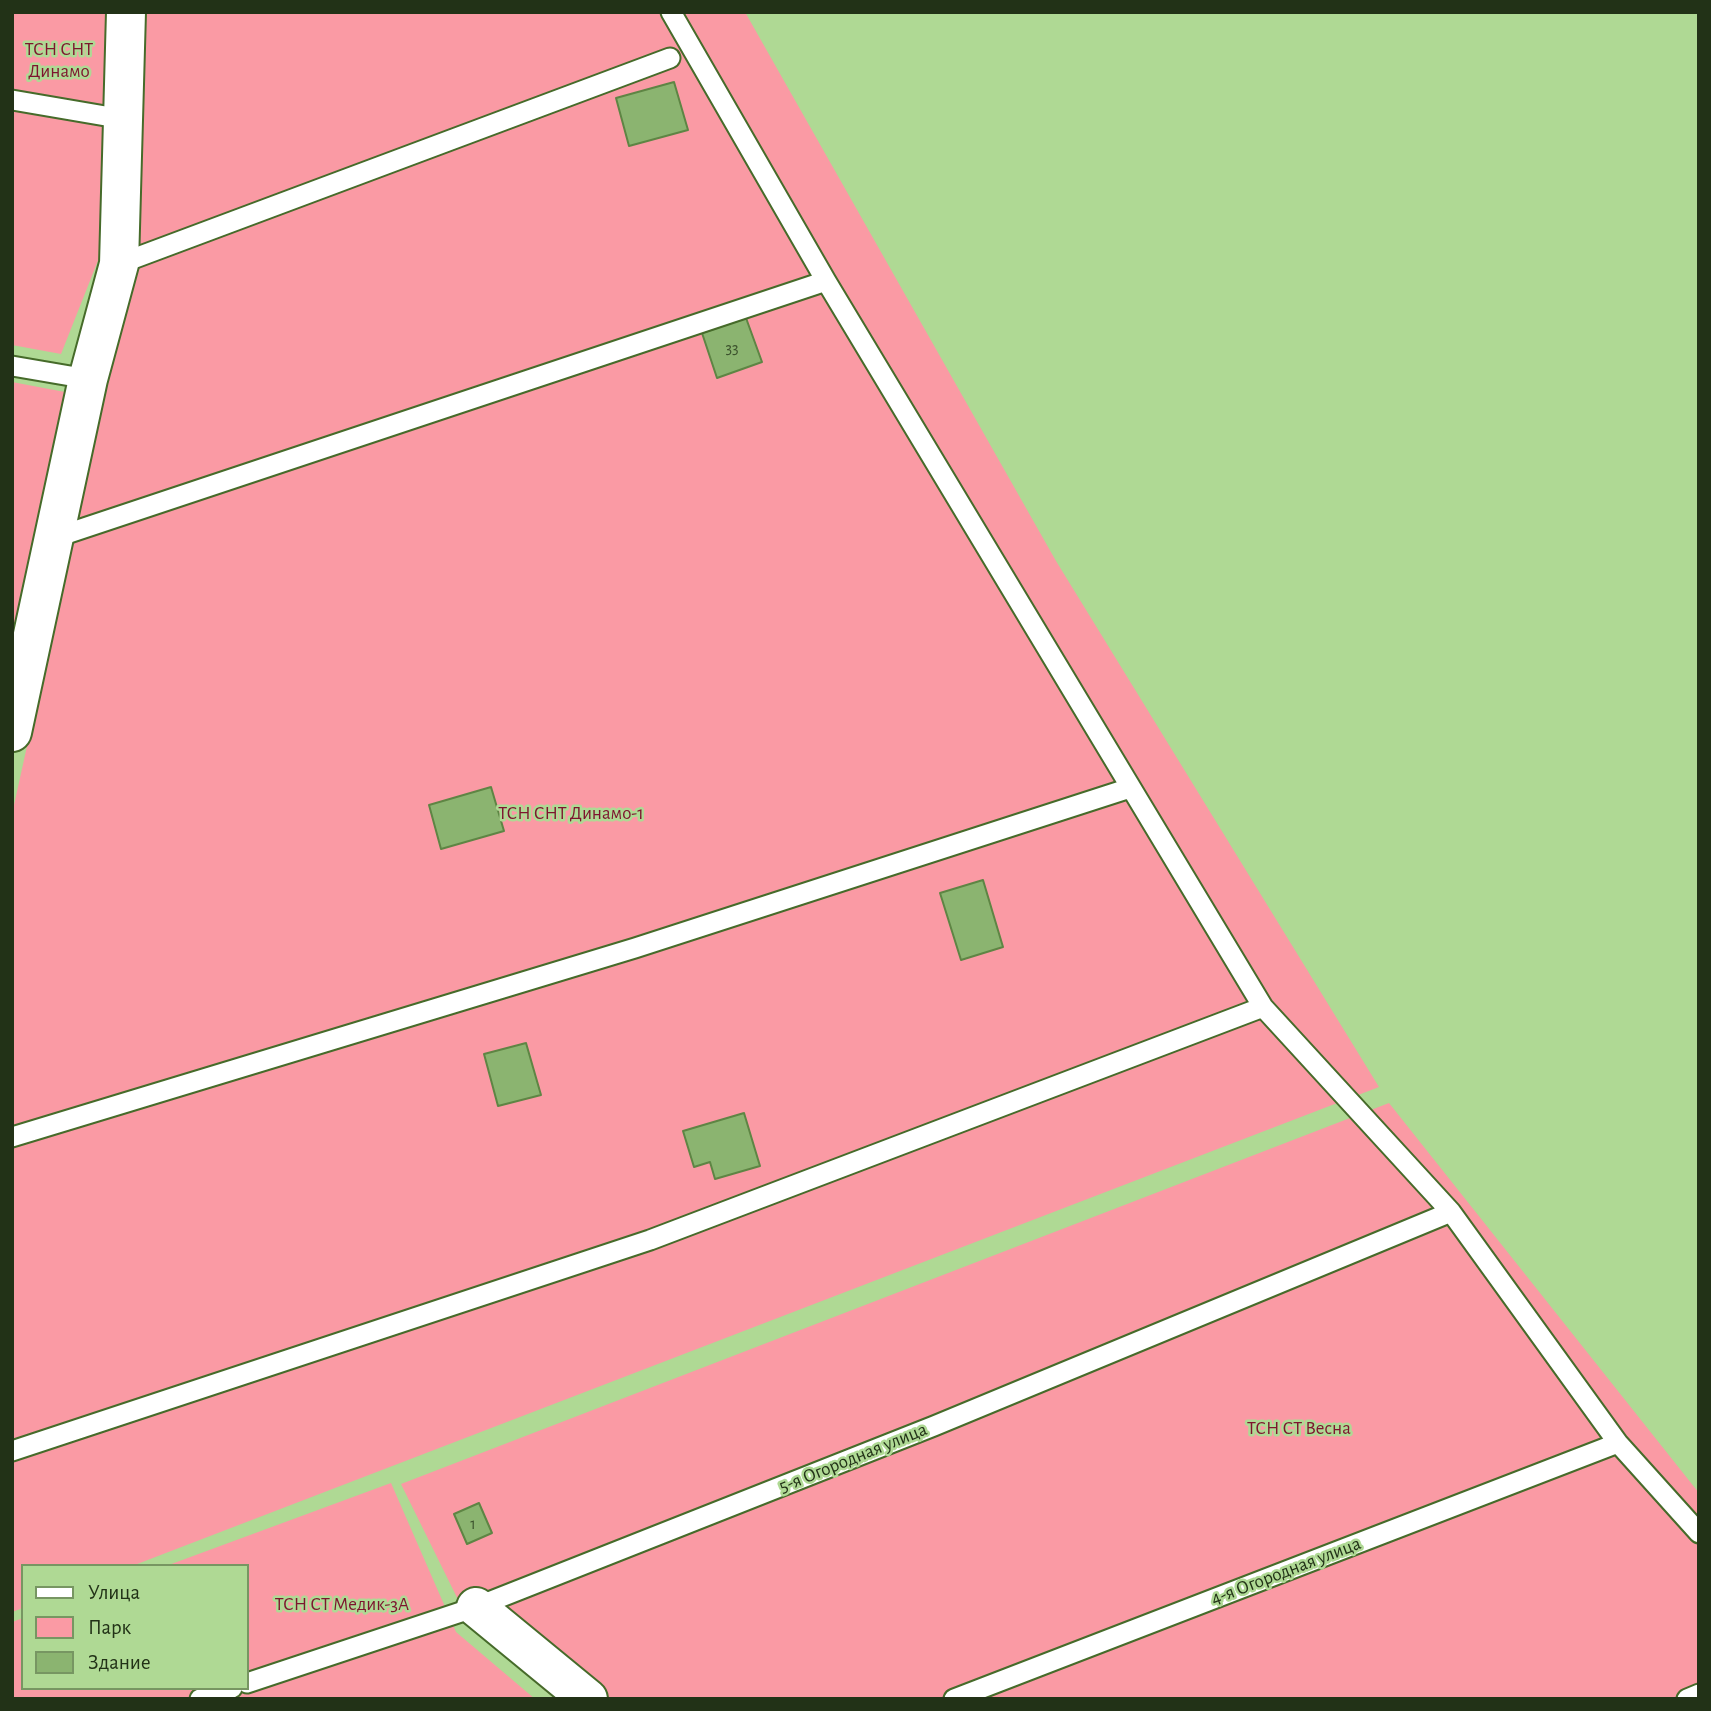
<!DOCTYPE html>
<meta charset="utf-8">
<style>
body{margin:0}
#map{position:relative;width:1711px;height:1711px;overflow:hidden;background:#afd994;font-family:"Alegreya Sans",sans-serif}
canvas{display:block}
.frame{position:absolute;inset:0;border:14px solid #223217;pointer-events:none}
.legend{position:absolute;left:21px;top:1564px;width:228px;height:126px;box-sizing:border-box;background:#afd994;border:2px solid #779662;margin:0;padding:9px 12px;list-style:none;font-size:21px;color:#223217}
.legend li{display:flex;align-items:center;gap:14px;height:35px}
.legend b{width:35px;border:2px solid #779662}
</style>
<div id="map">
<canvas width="1711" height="1711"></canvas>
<div class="frame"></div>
<ul class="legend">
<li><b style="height:9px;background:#fff"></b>Улица</li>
<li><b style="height:19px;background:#fa9aa4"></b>Парк</li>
<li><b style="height:19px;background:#8bb470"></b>Здание</li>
</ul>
</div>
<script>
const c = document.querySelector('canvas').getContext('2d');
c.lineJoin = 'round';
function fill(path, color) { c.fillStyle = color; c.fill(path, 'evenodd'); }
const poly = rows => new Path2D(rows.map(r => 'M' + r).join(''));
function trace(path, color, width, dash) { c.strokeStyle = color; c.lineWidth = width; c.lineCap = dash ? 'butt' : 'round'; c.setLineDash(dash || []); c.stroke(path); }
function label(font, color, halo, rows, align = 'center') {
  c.font = font + ' "Alegreya Sans",sans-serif'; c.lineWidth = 5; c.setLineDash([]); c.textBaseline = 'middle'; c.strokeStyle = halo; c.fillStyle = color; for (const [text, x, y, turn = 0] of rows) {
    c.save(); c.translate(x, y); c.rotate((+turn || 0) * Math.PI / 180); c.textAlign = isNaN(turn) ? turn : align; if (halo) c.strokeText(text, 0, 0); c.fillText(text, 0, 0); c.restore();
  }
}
fill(poly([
 [12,12,107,12,107,144,99,258,61,354,12,345],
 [137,12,745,12,1056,561,1379,1087,132,1566,23,1566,23,1608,12,1612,12,814,129,286],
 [12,382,65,392,12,642],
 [1389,1103,1699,1493,1699,1699,555,1699,473,1630,401,1484],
 [391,1483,456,1632,535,1699,12,1699,12,1622,23,1618,23,1688,247,1688,247,1566,166,1566]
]), '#fa9aa4');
const building = poly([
 [674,82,688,130,629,146,616,98,674,82],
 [746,318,762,362,717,378,702,333,746,318],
 [491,787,504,831,441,849,429,805,491,787],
 [983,880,1003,947,961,960,940,893,983,880],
 [526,1043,541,1095,498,1106,484,1054,526,1043],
 [744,1113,760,1166,715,1179,710,1162,694,1167,683,1131,744,1113],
 [479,1503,492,1533,467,1544,454,1514,479,1503]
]);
fill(building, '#8bb470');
trace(building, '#5e8544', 2);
const service = poly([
 [671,12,826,281,1263,1007,1451,1212,1618,1443,1699,1533],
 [12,100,123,119],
 [119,264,670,58],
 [12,366,88,379],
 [54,538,826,281],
 [12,1137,635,948,1130,788],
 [12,1451,650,1240,1263,1007],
 [247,1683,476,1607,934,1426,1451,1212],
 [200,1699,232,1688],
 [954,1699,1618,1443],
 [1687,1699,1699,1694]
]);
const minor = poly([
 [12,732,88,379,119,264,126,12],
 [476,1607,588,1699]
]);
trace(service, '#466b2a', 23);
trace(minor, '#466b2a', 42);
trace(service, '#fff', 19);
trace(minor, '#fff', 38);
label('16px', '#3c522d', null, [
 ["33",732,348],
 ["1",473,1524]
]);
label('19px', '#7d142e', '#afd994', [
 ["ТСН СНТ",59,49],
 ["Динамо",59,71],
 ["ТСН СНТ Динамо-1",571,813],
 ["ТСН СТ Весна",1299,1428],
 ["ТСН СТ Медик-3А",342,1604]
]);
label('19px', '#223217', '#afd994', [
 ["5-я Огородная улица",853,1458,-22],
 ["4-я Огородная улица",1286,1571,-21]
]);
</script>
